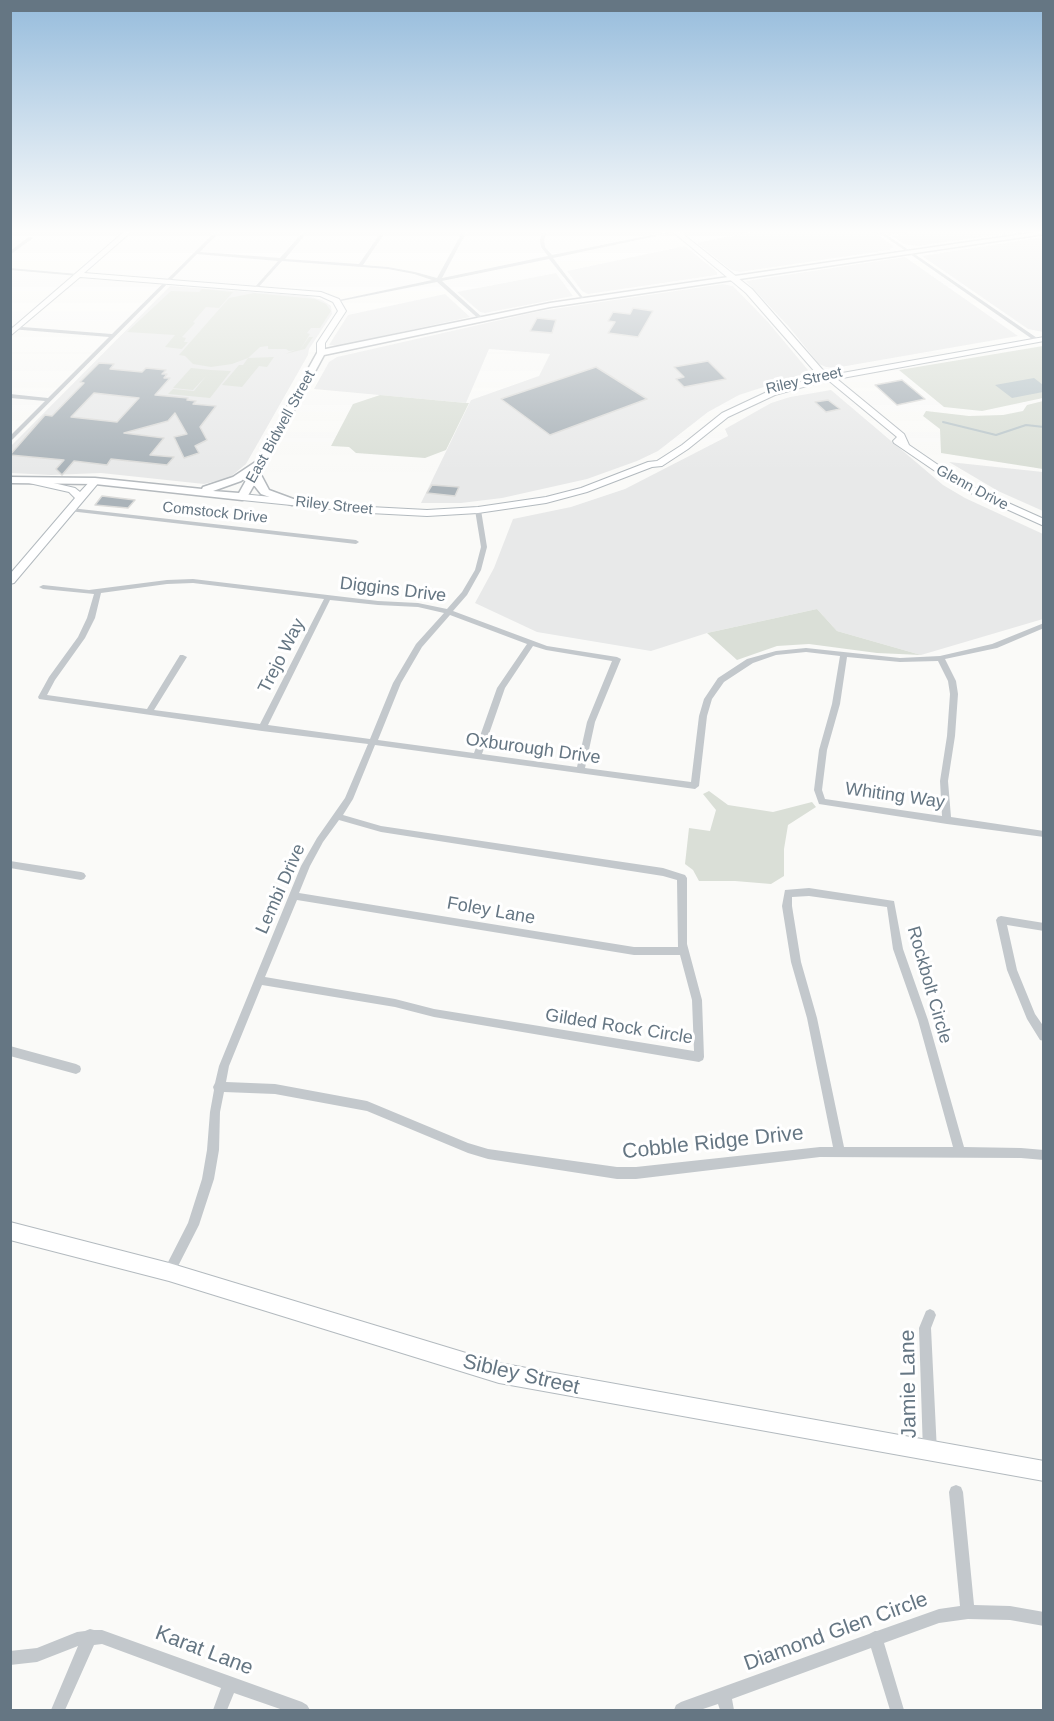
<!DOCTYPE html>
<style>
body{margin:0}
#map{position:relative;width:1054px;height:1721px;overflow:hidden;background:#fafaf8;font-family:Helvetica,sans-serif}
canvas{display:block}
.frame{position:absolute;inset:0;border:12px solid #657683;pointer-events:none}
</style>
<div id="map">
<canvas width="1054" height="1721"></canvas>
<div class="frame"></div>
</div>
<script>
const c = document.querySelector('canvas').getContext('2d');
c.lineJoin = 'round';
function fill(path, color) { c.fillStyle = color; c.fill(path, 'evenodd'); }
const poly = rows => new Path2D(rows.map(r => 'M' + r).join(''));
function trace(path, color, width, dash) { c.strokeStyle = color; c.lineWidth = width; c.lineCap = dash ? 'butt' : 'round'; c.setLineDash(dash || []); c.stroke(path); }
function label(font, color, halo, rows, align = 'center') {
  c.font = font + ' Helvetica,sans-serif'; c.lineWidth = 6; c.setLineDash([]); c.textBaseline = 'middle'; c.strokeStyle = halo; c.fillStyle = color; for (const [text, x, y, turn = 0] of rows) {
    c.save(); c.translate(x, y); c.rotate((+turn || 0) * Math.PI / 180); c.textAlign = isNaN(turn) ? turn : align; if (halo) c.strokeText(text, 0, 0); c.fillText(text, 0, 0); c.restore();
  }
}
fill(poly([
 [757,231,873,231,894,247,889,250,740,272,731,270,697,243],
 [922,231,1025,231,916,246,904,244,891,235],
 [1043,237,1043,332,1028,329,922,256],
 [685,246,717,272,717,275,588,294,582,291,567,271],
 [905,257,1018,336,835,368,826,367,819,364,789,327,746,281],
 [556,273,573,296,485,313,480,312,457,292],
 [723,284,733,286,768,322,808,370,807,373,739,395,708,412,658,451,637,461,587,479,502,498,461,503,421,503,471,400,539,376,550,354,489,349,466,403,314,389,329,362,337,357,540,311],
 [170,286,307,296,322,300,331,306,332,314,309,349,308,355,246,464,229,478,204,484,101,473,51,475,11,473,10,447],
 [445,294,470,317,338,346,329,345,348,315],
 [831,390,943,485,965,498,1043,534,1043,619,921,655,837,631,817,609,707,633,651,651,537,632,475,603,494,568,513,519,571,507,625,489,728,436,725,429,771,403,790,397],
 [949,462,1043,472,1043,511,998,491]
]), '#e8e9e9');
fill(poly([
 [202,289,233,292,219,308,206,307,193,322,195,323,182,337,186,338,184,342,188,342,182,349,165,347,175,335,127,332,171,291,199,292],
 [254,293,315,299,326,304,331,311,320,328,311,328,307,333,310,334,300,350,309,337,313,337,305,349,285,354,295,350,289,351,286,349,268,349,268,346,260,347,248,358,274,357,267,367,259,366,242,387,222,385,239,365,243,365,248,358,232,364,211,367,193,364,185,356,179,355,229,298],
 [1043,346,1043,398,982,411,944,407,899,370],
 [191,368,211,370,231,371,210,398,168,394,173,389,194,391,206,376,193,390,173,388],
 [380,395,466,403,469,403,446,450,425,458,356,453,349,447,331,446,353,404],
 [1043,401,1043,469,941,453,940,429,923,416,926,411,969,416,1003,415,1023,411,1027,405],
 [817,609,837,631,921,655,877,653,809,644,777,646,737,660,707,633],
 [709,791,728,805,773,812,812,802,816,807,788,825,784,849,784,876,771,884,735,881,699,881,693,870,685,864,689,828,710,831,716,810,703,794]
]), '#dadfd7');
fill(poly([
 [1034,378,1043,385,1043,392,1012,398,995,385]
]), '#bbc7cb');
trace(poly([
 [943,422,996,435,1026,425,1044,427]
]), '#bbc7cb', 2);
const building = poly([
 [633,308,653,311,638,337,608,333,615,322,608,321,613,312,630,314,633,308],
 [537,318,556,320,552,333,530,331,537,318],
 [708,361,726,379,684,387,676,379,684,377,674,367,708,361],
 [99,363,114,364,110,369,142,372,146,368,166,370,162,374,167,374,164,378,170,378,155,395,188,398,187,400,196,401,193,404,216,406,200,427,207,440,195,446,199,453,184,458,174,437,187,434,175,413,168,421,124,433,164,438,150,455,174,457,167,465,111,459,107,465,74,461,62,475,56,469,64,460,10,455,45,415,52,416,84,383,80,382,99,363],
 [94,393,139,398,117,422,71,417,94,393],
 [596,367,647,399,550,435,501,399,596,367],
 [902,380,925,399,897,405,875,385,902,380],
 [828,400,840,409,826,412,815,402,828,400],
 [432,485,459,487,455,496,427,493,432,485],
 [102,496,135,500,128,508,95,505,102,496]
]);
fill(building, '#aab3b9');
trace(building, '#dcdcda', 1.5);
const secondary = poly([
 [125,231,132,231,84,273,321,292,339,299,346,311,325,343,325,353,321,355,317,353,317,343,338,311,333,302,320,296,80,277,10,336,10,330,125,231],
 [672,231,679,231,752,289,822,369,831,375,1044,337,1044,341,837,379,904,434,909,445,966,484,1044,519,1044,526,960,488,894,443,893,441,897,437,828,380,775,395,728,417,688,449,662,466,652,467,587,492,546,503,478,513,427,516,370,513,242,500,237,497,242,494,370,507,427,510,478,507,546,497,581,488,648,462,657,461,682,445,722,413,769,391,822,376,816,373,746,293,672,231],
 [32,478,75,488,80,492,92,479,100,481,14,583,10,584,10,574,75,498,69,492,29,483,29,479,32,478],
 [10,1222,169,1263,499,1363,1044,1461,1044,1481,499,1383,169,1281,10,1240,10,1222]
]);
const primary = poly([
 [1044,231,1044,234,550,307,324,355,260,473,269,490,296,500,297,502,292,505,261,494,254,485,246,499,242,500,95,484,10,483,10,477,95,478,202,489,203,487,233,477,257,461,317,353,321,350,550,303,1044,231],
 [249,475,239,493,213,491,241,481,249,475]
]);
trace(secondary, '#b3babf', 2);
trace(primary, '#b5babe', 3);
fill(poly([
 [216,231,220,231,200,252,280,258,304,231,308,231,285,259,359,264,382,231,386,231,363,265,388,267,415,272,437,278,463,231,467,231,442,278,548,256,541,247,540,240,543,231,547,231,544,240,545,247,552,255,672,231,679,231,553,258,585,300,583,301,549,259,442,281,483,318,483,320,481,321,437,282,336,302,334,301,432,280,414,274,388,269,282,261,256,290,254,289,254,288,278,261,197,254,10,442,10,436,45,401,10,398,10,394,48,398,109,337,10,329,10,326,112,334,216,231],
 [877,231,881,231,1040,340,1035,341,877,231],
 [29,237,33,238,10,255,10,251,29,237],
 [10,268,78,274,80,275,78,276,10,270,10,268],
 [71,508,356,540,359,542,356,544,69,511,68,510,71,508],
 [478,508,481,510,487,547,481,570,467,595,453,611,547,646,617,657,621,659,595,722,585,768,691,782,699,716,704,699,718,678,747,659,776,651,806,648,900,658,940,656,992,644,1044,623,1044,628,997,648,945,659,956,681,958,694,955,736,948,781,951,817,1044,831,1044,837,947,824,819,804,814,790,819,750,832,704,840,656,806,652,776,655,753,663,724,682,712,699,707,716,699,786,695,789,375,745,353,799,343,815,381,826,663,868,685,875,687,878,687,944,702,1000,704,1057,703,1060,699,1062,434,1017,395,1007,262,985,229,1066,226,1082,275,1084,367,1101,468,1143,488,1149,617,1167,636,1167,820,1147,833,1147,807,1018,791,962,782,906,785,890,809,888,894,901,903,949,928,1020,964,1147,1021,1148,1044,1150,1044,1160,1021,1158,820,1157,636,1179,617,1179,488,1159,468,1153,367,1111,275,1094,224,1092,220,1112,219,1150,214,1179,199,1225,173,1276,169,1278,165,1276,163,1272,188,1223,202,1179,207,1150,210,1112,214,1090,213,1087,215,1083,219,1066,301,866,317,838,345,798,368,744,262,731,39,699,38,697,49,677,78,637,87,618,94,594,43,589,39,587,43,585,89,590,167,580,193,579,378,601,418,603,447,609,462,592,475,570,481,547,475,510,478,508],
 [193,583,324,599,260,724,154,710,187,657,183,655,180,655,147,709,47,695,55,680,85,638,95,618,101,593,167,584,193,583],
 [330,600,378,605,418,607,444,613,416,644,393,683,370,739,268,725,330,600],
 [450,615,527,644,497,688,474,753,378,740,401,683,422,647,450,615],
 [533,646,546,650,612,661,587,722,577,767,482,754,505,688,533,646],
 [847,657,900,662,938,661,948,681,950,694,947,736,940,781,942,816,825,799,822,790,827,750,840,704,847,657],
 [339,820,381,832,663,876,677,880,678,947,634,947,299,893,310,866,323,842,339,820],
 [809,896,887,907,893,949,918,1020,953,1147,844,1147,817,1018,801,962,792,906,792,897,809,896],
 [297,900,634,955,680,955,692,1000,694,1051,434,1009,395,999,265,977,297,900],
 [10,861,81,872,84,873,86,876,84,879,81,880,10,868,10,861],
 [1001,916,1044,923,1044,931,1007,925,1017,970,1035,1014,1044,1027,1044,1041,1040,1040,1027,1019,1007,970,996,920,998,917,1001,916],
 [10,1046,76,1064,80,1066,81,1069,80,1072,76,1074,10,1056,10,1046],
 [930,1309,934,1311,936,1315,931,1328,937,1452,935,1457,930,1459,925,1457,923,1452,919,1328,926,1311,930,1309],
 [956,1485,961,1487,963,1492,974,1605,1010,1606,1044,1612,1044,1626,1010,1620,968,1619,939,1623,884,1643,904,1710,890,1710,871,1648,732,1699,734,1710,720,1710,718,1704,700,1710,674,1710,676,1705,681,1702,869,1634,875,1631,877,1631,939,1609,960,1606,949,1492,951,1487,956,1485],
 [90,1629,94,1630,102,1630,302,1702,307,1705,310,1710,283,1710,234,1693,227,1710,213,1710,221,1688,102,1644,94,1645,65,1710,51,1710,78,1646,37,1662,10,1665,10,1651,37,1648,77,1632,85,1631,90,1629]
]), '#c3c8cc');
fill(secondary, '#fff');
fill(primary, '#fff');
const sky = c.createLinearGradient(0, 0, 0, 472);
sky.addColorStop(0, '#96bcdc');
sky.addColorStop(0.49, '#fdfdfc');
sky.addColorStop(1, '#fdfdfc00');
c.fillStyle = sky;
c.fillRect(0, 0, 1054, 472);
label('15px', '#657683', '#fff', [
 ["Riley Street",804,381,-13],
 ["East Bidwell Street",281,427,-61],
 ["Glenn Drive",972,488,28],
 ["Riley Street",334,506,6],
 ["Comstock Drive",215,513,6]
]);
label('18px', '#657683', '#fff', [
 ["Diggins Drive",393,590,7],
 ["Trejo Way",282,656,-63],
 ["Oxburough Drive",533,749,8],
 ["Whiting Way",895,796,8],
 ["Lembi Drive",281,889,-66],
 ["Foley Lane",491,911,10],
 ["Rockbolt Circle",929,985,74],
 ["Gilded Rock Circle",619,1027,9]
]);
label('21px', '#657683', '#fff', [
 ["Cobble Ridge Drive",713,1143,-6],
 ["Sibley Street",521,1375,13],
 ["Jamie Lane",909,1384,-91],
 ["Diamond Glen Circle",836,1632,-20],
 ["Karat Lane",204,1651,21]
]);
</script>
